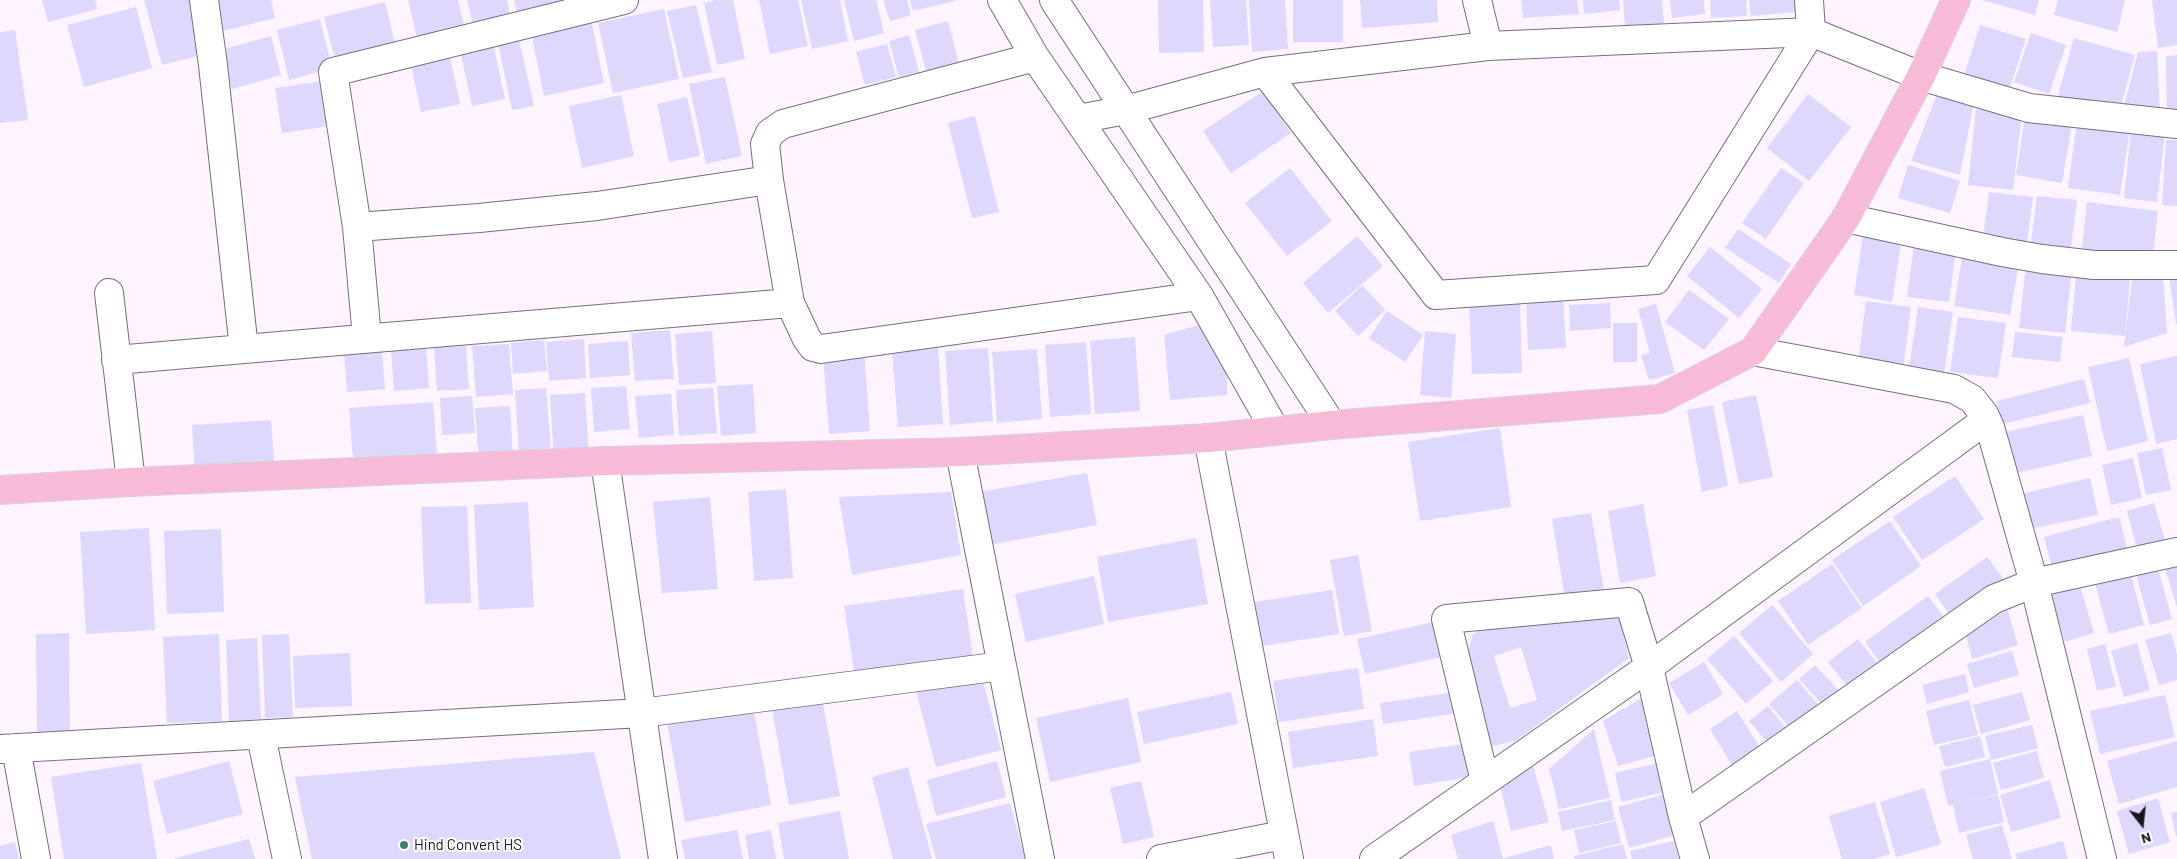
<!DOCTYPE html>
<style>
body{margin:0}
#map{position:relative;width:2177px;height:859px;overflow:hidden;background:#fdf4ff;font-family:Barlow,sans-serif}
canvas{display:block}
.north{position:absolute;left:2117px;top:799px;width:50px;height:50px;-webkit-text-stroke:4px #fff;paint-order:stroke;rotate:164deg;font-size:14px;font-weight:700;line-height:20px;text-align:center;color:#1b161c}
.north::after{content:'';display:block;margin:auto;width:18px;height:22px;background:#1b161c;clip-path:polygon(50% 0,100% 100%,50% 72%,0 100%)}
</style>
<div id="map">
<canvas width="2177" height="859"></canvas>
<div class="north">N</div>
</div>
<script>
const c = document.querySelector('canvas').getContext('2d');
c.lineJoin = 'round';
function fill(path, color) { c.fillStyle = color; c.fill(path, 'evenodd'); }
const poly = rows => new Path2D(rows.map(r => 'M' + r).join(''));
function trace(path, color, width, dash) { c.strokeStyle = color; c.lineWidth = width; c.lineCap = dash ? 'butt' : 'round'; c.setLineDash(dash || []); c.stroke(path); }
function label(font, color, halo, rows, align = 'center') {
  c.font = font + ' Barlow,sans-serif'; c.lineWidth = 4; c.setLineDash([]); c.textBaseline = 'middle'; c.strokeStyle = halo; c.fillStyle = color; for (const [text, x, y, turn = 0] of rows) {
    c.save(); c.translate(x, y); c.rotate((+turn || 0) * Math.PI / 180); c.textAlign = isNaN(turn) ? turn : align; if (halo) c.strokeText(text, 0, 0); c.fillText(text, 0, 0); c.restore();
  }
}
fill(poly([
 [42,0,95,0,97,9,48,22],
 [144,0,191,0,206,54,162,65],
 [216,0,271,0,275,18,223,31],
 [408,0,458,0,466,34,419,46],
 [467,0,507,0,512,23,475,32],
 [514,0,559,0,561,10,519,20],
 [716,0,733,0,745,59,717,65,704,3],
 [759,0,798,0,808,46,770,54],
 [801,0,840,0,848,41,812,49],
 [844,0,876,0,884,33,854,41],
 [883,0,907,0,911,15,890,21],
 [910,0,955,0,955,1,913,11],
 [1158,0,1203,0,1204,52,1159,53],
 [1210,0,1246,0,1249,45,1213,47],
 [1249,0,1285,0,1288,49,1252,52],
 [1293,0,1343,0,1343,42,1293,42],
 [1360,0,1437,0,1438,22,1362,28],
 [1521,0,1577,0,1579,14,1523,18],
 [1583,0,1619,0,1620,10,1584,14],
 [1623,0,1662,0,1664,25,1625,28],
 [1670,0,1704,0,1705,14,1672,18],
 [1710,0,1746,0,1747,16,1711,18],
 [1749,0,1796,0,1797,12,1751,16],
 [1982,0,2039,0,2035,15],
 [2058,0,2125,0,2117,32,2054,15],
 [2152,0,2177,0,2177,45,2158,48],
 [385,2,396,48,336,63,324,17],
 [696,5,712,72,683,78,667,11],
 [136,7,152,68,84,87,67,25],
 [664,9,679,79,613,93,598,23],
 [320,19,332,68,289,80,277,30],
 [591,19,604,83,544,96,531,32],
 [948,21,960,68,928,78,915,30],
 [1980,25,2026,39,2006,99,1961,85],
 [15,30,28,120,0,123,0,32],
 [2031,33,2066,45,2049,94,2014,82],
 [518,35,534,106,512,110,497,39],
 [909,35,919,72,899,77,889,41],
 [271,36,281,75,232,89,221,50],
 [492,38,505,99,472,106,459,45],
 [2074,38,2135,55,2118,116,2057,99],
 [887,44,896,77,865,85,856,52],
 [448,47,460,104,421,112,409,56],
 [2157,51,2160,116,2124,106,2138,52],
 [2177,55,2177,118,2167,118,2166,56],
 [725,77,742,156,706,164,689,84],
 [330,80,336,125,282,133,275,88],
 [1939,89,1974,102,1960,175,1911,161],
 [1263,91,1291,133,1231,173,1203,131],
 [1808,94,1851,127,1809,181,1767,148],
 [621,95,634,156,582,168,569,106],
 [687,97,700,156,669,162,657,104],
 [1976,109,2022,114,2013,190,1968,185],
 [2026,110,2073,118,2062,183,2016,175],
 [975,116,999,212,972,218,948,123],
 [2077,121,2130,129,2120,195,2068,188],
 [2132,122,2166,125,2157,202,2124,198],
 [2166,140,2177,140,2177,206,2162,205],
 [1908,165,1960,181,1950,213,1898,198],
 [1290,168,1332,221,1287,256,1245,203],
 [1781,168,1804,183,1766,239,1742,223],
 [1989,192,2033,197,2026,251,1982,245],
 [2037,196,2077,200,2070,255,2030,250],
 [2087,202,2158,211,2152,264,2081,256],
 [1738,229,1791,264,1779,283,1725,248],
 [1864,230,1902,236,1892,302,1854,295],
 [1357,236,1383,266,1328,313,1303,283],
 [1915,238,1957,243,1949,302,1907,297],
 [1710,247,1762,289,1739,318,1687,276],
 [1964,247,2020,257,2010,315,1954,306],
 [2026,264,2072,268,2065,333,2019,328],
 [2077,264,2131,269,2125,336,2071,331],
 [2168,269,2177,270,2177,324,2176,324],
 [2133,271,2163,272,2167,333,2124,347],
 [1362,285,1385,310,1358,336,1335,311],
 [1689,290,1729,319,1704,350,1665,322],
 [1563,295,1566,348,1528,350,1526,296],
 [1520,297,1522,373,1472,374,1469,299],
 [1866,301,1911,307,1903,370,1858,364],
 [1610,303,1611,328,1570,331,1569,305],
 [1656,304,1675,373,1649,380,1641,355,1650,353,1638,309],
 [1918,307,1953,312,1944,373,1909,368],
 [1387,311,1423,335,1405,362,1369,338],
 [1958,317,2006,323,1998,378,1950,372],
 [1613,323,1637,323,1637,362,1613,362],
 [1202,324,1227,368,1227,395,1170,400,1164,335],
 [670,330,674,379,635,381,631,333],
 [712,331,716,383,679,385,675,334],
 [1425,331,1456,334,1451,398,1420,395],
 [2015,332,2063,337,2060,362,2012,357],
 [1135,337,1140,411,1095,414,1090,341],
 [584,339,586,378,549,381,546,342],
 [544,340,547,371,513,374,511,343],
 [628,341,630,375,590,378,588,344],
 [1086,342,1091,414,1050,417,1045,345],
 [509,344,513,394,476,397,472,346],
 [426,346,429,388,394,391,391,349],
 [466,346,469,389,437,391,434,347],
 [938,347,943,424,898,427,892,350],
 [988,348,993,421,950,425,945,351],
 [1037,349,1042,419,997,423,992,352],
 [864,350,870,431,829,434,823,354],
 [382,351,385,389,347,392,344,354],
 [2177,356,2177,439,2156,444,2140,364],
 [2129,358,2148,441,2107,451,2088,367],
 [2084,379,2090,403,2002,424,1997,401],
 [753,384,756,433,721,436,717,386],
 [626,386,630,429,594,432,591,388],
 [546,388,551,451,519,453,515,390],
 [713,388,717,433,679,436,676,390],
 [585,393,589,458,554,460,550,395],
 [671,394,674,435,639,438,635,396],
 [1756,395,1773,477,1739,484,1722,402],
 [472,396,475,433,442,435,440,398],
 [433,402,437,455,353,461,349,408],
 [1713,405,1728,486,1702,492,1687,410],
 [510,406,513,458,479,461,475,408],
 [2083,415,2092,456,2016,473,2006,432],
 [271,420,275,472,195,477,192,425],
 [1500,428,1511,507,1420,521,1408,442],
 [2162,448,2171,490,2146,495,2137,453],
 [2133,458,2142,498,2111,505,2102,465],
 [1087,473,1097,525,988,545,979,492],
 [1955,476,1984,519,1922,560,1893,517],
 [2090,478,2098,515,2029,529,2021,494],
 [786,489,793,578,754,581,748,492],
 [951,492,961,555,852,575,839,497],
 [710,497,718,589,662,593,653,502],
 [528,502,534,607,479,610,474,505],
 [2154,503,2167,548,2139,556,2127,511],
 [1643,504,1656,576,1620,583,1608,511],
 [467,506,471,603,425,604,421,507],
 [1591,513,1605,597,1566,604,1552,519],
 [2119,517,2129,556,2054,575,2044,537],
 [1890,521,1921,566,1863,606,1832,560],
 [149,528,155,630,86,634,80,532],
 [221,529,224,612,167,614,164,531],
 [1196,538,1208,604,1108,622,1097,557],
 [1358,555,1372,631,1344,636,1330,560],
 [1987,557,2005,581,1952,618,1935,594],
 [2177,562,2177,607,2164,565],
 [1832,564,1862,608,1808,645,1778,601],
 [2157,565,2172,619,2150,625,2135,571],
 [2130,570,2144,625,2109,634,2094,580],
 [1094,576,1104,624,1026,642,1015,594],
 [2080,586,2094,633,2065,642,2051,595],
 [963,589,973,658,855,677,844,606],
 [1332,590,1339,634,1262,646,1255,602],
 [1928,596,1948,622,1885,669,1865,642],
 [2005,601,2018,645,1972,659,1965,630],
 [1772,605,1813,654,1781,682,1739,633],
 [1618,615,1629,658,1515,741,1489,747,1467,654,1473,634,1488,626],
 [1521,647,1537,700,1510,708,1494,656],
 [1434,622,1442,657,1365,674,1357,639],
 [69,633,70,736,37,736,36,634],
 [2171,633,2177,655,2177,680,2159,685,2145,640],
 [219,634,222,721,167,723,163,637],
 [289,634,293,717,265,718,262,635],
 [1734,636,1773,681,1746,704,1707,659],
 [257,638,261,719,229,721,226,640],
 [1858,639,1881,668,1851,691,1828,662],
 [2137,643,2150,690,2124,697,2111,651],
 [2105,644,2116,686,2097,691,2087,649],
 [2012,651,2019,675,1974,688,1967,664],
 [350,653,352,706,295,708,293,656],
 [1704,662,1723,694,1688,715,1669,683],
 [1815,665,1843,695,1827,710,1799,679],
 [1358,668,1364,709,1279,722,1273,681],
 [981,674,1001,750,936,767,916,691],
 [1965,674,1969,692,1927,704,1922,685],
 [1797,680,1821,708,1793,731,1769,704],
 [1231,692,1238,724,1144,744,1137,712],
 [1456,692,1458,713,1383,724,1380,703],
 [2022,692,2030,720,1981,734,1973,705],
 [2165,695,2175,737,2100,754,2090,711],
 [1128,698,1141,762,1050,782,1036,718],
 [1642,698,1658,755,1618,766,1603,721],
 [822,699,840,796,789,805,772,709],
 [1969,700,1978,735,1934,745,1926,711],
 [753,706,771,805,685,822,667,722],
 [1768,706,1791,734,1773,749,1749,721],
 [1737,711,1764,754,1736,772,1710,729],
 [1373,719,1378,756,1293,768,1288,732],
 [2032,725,2038,748,1991,760,1985,736],
 [1594,729,1610,798,1559,809,1549,769],
 [1980,736,1985,757,1945,767,1939,746],
 [2177,741,2177,787,2119,804,2107,761],
 [1464,744,1469,777,1414,786,1409,752],
 [2037,751,2044,778,2001,790,1993,763],
 [594,752,621,859,312,859,295,777],
 [1990,759,1998,794,1967,801,1998,795,2004,822,1959,833,1953,805,1948,806,1940,771],
 [229,761,243,814,167,834,153,781],
 [997,761,1006,797,936,816,927,780],
 [1532,762,1549,822,1511,831,1500,785],
 [141,763,157,859,64,859,51,777],
 [1659,763,1665,792,1621,802,1615,773],
 [908,767,932,859,893,859,872,777],
 [2050,780,2061,818,2011,832,2000,795],
 [1141,781,1154,837,1123,844,1110,788],
 [1924,788,1941,844,1896,857,1880,802],
 [1665,794,1675,835,1629,848,1618,807],
 [2158,798,2170,842,2129,854,2117,811],
 [1611,800,1615,820,1562,831,1558,812],
 [1875,802,1890,854,1874,859,1842,859,1829,816],
 [1010,803,1025,859,936,859,926,824],
 [840,811,849,859,784,859,778,823],
 [2177,812,2177,836,2176,836,2171,813],
 [1493,821,1503,859,1458,859,1451,835],
 [1616,821,1621,843,1579,853,1574,830],
 [2002,825,2012,859,1973,859,1966,835],
 [737,830,743,859,685,859,681,840],
 [771,830,776,859,749,859,745,835],
 [249,839,255,859,175,859,175,858],
 [1674,841,1679,859,1632,859,1630,851],
 [2063,841,2068,859,2017,859,2015,854],
 [15,842,19,859,0,859,0,846],
 [1623,844,1627,859,1574,859,1574,856],
 [1551,845,1554,859,1504,859,1504,858]
]), '#ddd8fc');
const minor = poly([
 [204,0,213,65,244,349,790,303,807,339,813,347,821,349,1199,296],
 [1002,0,1035,57,1199,296,1275,430],
 [1054,0,1332,425],
 [1477,0,1488,46],
 [1265,72,1436,295,1656,280,1811,32,1809,0],
 [1078,119,1126,110,1265,72,1488,46,1811,32,1921,76,2029,108,2177,124],
 [1846,218,2002,252,2042,259,2094,265,2177,265],
 [357,227,479,218,597,206,769,180],
 [109,293,131,482],
 [790,303,769,180,765,144,770,133,783,124,1035,57],
 [367,338,357,227,333,72,624,0],
 [1753,351,1954,389,1972,399,1984,414,1990,427,2034,583,2102,859],
 [116,360,244,349],
 [1208,438,1289,859],
 [960,452,1040,859],
 [605,461,663,859],
 [261,736,287,859],
 [16,748,36,859],
 [0,749,642,713,1002,666],
 [1485,781,1446,619,1629,602,1649,667,1683,817,1695,859],
 [1683,817,1994,599,2034,583,2177,552],
 [1161,859,1283,835],
 [1374,859,1649,667,1986,420]
]);
const major = poly([
 [0,490,131,482,605,461,960,452,1208,438,1332,425,1660,399,1753,351,1846,218,1921,76,1956,0]
]);
trace(minor, '#7a6d7c', 30);
trace(major, '#d6d5d6', 30);
trace(minor, '#fff', 28);
trace(major, '#f8bbd7', 28);
for (const [x, y, r, color] of [
 [404,845,5,"#41816f"]
]) { const dot = new Path2D(); dot.arc(x, y, r, 0, 2 * Math.PI); c.fillStyle = color; c.fill(dot); trace(dot, '#fff', 2); }
label('15px', '#1b161c', '#fff', [
 ["Hind Convent HS",414,845]
], 'left');
</script>
